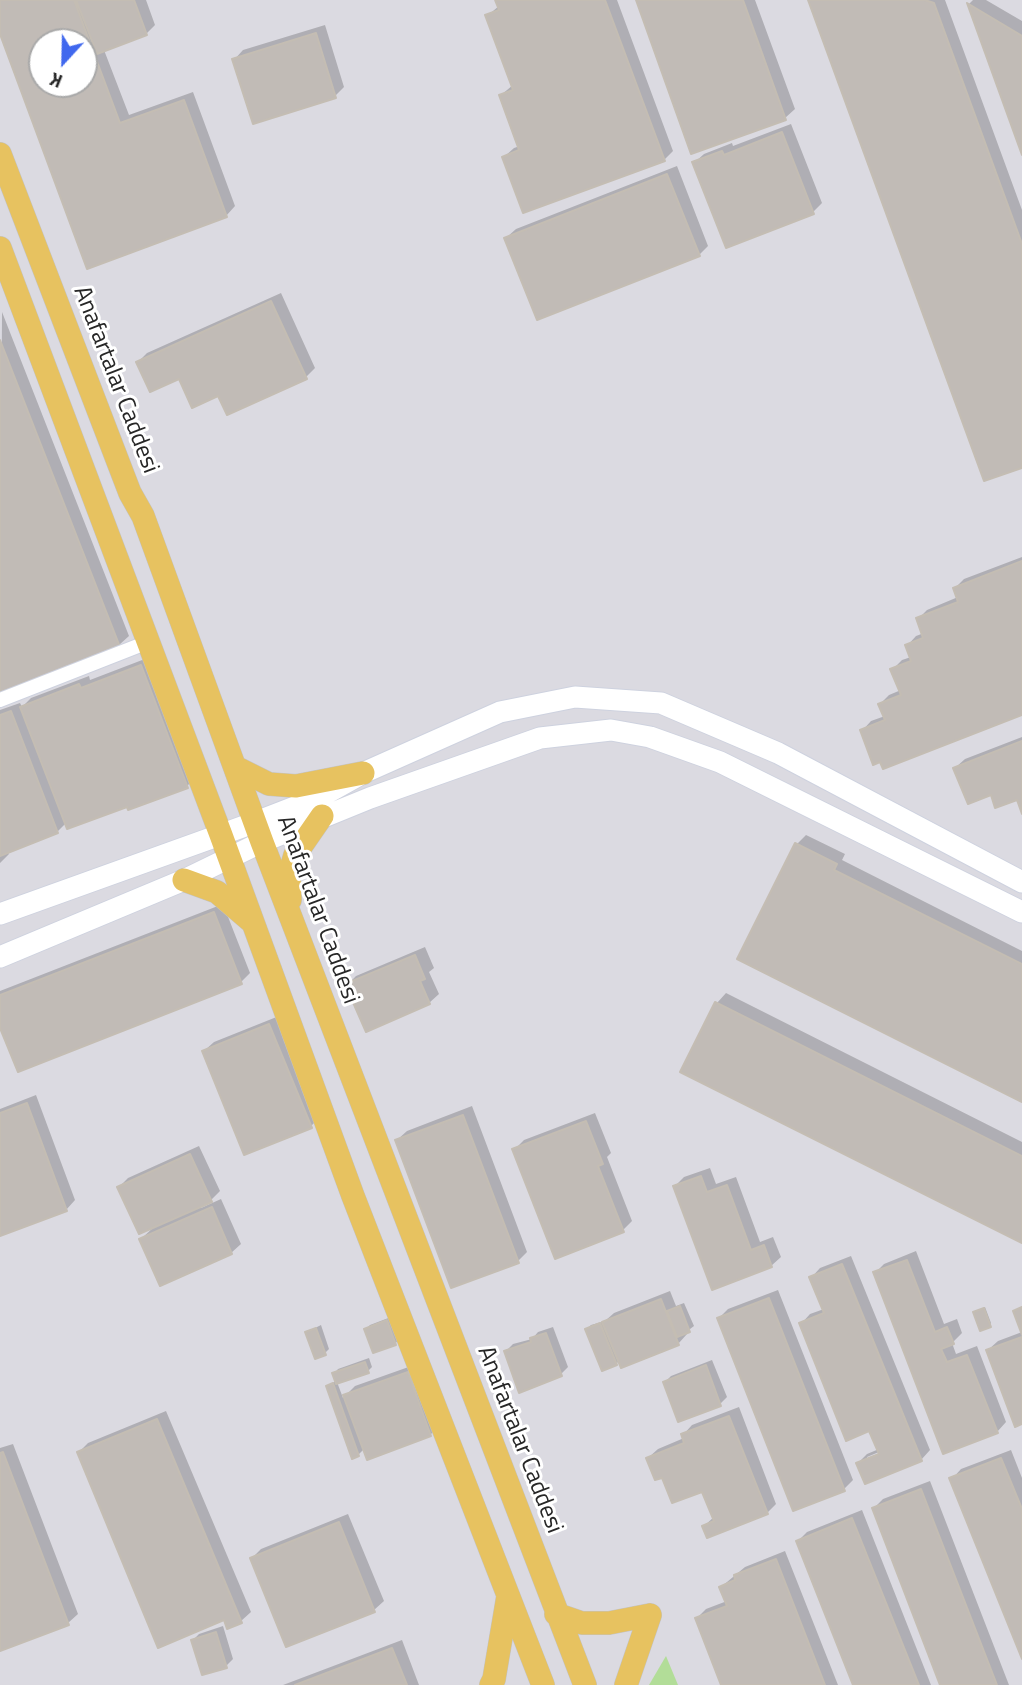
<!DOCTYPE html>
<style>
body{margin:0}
#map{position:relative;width:1022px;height:1685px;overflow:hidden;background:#e9e1d9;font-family:"Titillium Web",sans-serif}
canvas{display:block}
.north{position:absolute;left:28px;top:28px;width:70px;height:70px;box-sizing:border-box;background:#fff;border:2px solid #a9a9a9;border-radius:50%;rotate:202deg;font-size:19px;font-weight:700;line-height:28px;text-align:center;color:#272727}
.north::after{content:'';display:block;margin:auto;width:24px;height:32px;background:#4068ee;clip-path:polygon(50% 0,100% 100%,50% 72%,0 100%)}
</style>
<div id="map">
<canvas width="1022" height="1685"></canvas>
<div class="north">K</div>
</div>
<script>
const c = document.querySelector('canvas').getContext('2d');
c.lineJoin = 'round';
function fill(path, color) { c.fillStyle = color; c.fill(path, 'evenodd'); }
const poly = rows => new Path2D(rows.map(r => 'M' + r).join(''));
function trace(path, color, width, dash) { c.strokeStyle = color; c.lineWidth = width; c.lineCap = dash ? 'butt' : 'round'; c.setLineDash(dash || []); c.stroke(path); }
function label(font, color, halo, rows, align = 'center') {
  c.font = font + ' "Titillium Web",sans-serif'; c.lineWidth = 6; c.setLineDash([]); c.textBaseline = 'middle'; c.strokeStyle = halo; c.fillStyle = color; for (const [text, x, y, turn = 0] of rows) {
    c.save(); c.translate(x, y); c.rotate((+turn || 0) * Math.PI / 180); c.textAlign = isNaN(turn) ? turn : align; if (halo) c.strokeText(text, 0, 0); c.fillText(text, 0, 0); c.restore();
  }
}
fill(poly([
 [0,0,1022,0,1022,1685,0,1685],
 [42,42,84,42,84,84,42,84]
]), '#dbdae1');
fill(poly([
 [666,1656,678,1685,649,1685]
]), '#b2dd98');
fill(poly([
 [0,0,146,0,155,25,146,34,104,50,129,115,193,92,235,206,226,216,88,266,0,29],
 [42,42,84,42,84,84,42,84],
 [497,0,617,0,673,151,664,160,504,157,514,148,520,146,501,95,513,85,487,16,499,6],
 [638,0,755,0,795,109,785,118],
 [810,0,945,0,1022,210,1022,466],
 [973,0,986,0,1022,21,1022,150,969,4],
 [325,25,344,87,335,96,234,60,243,50],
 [791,124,822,203,813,212,694,163,704,154,732,143,733,146],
 [677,166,708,246,699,255,506,238,516,229],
 [281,293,315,368,306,377,180,377,138,362,147,353],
 [2,312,129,636,119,645,0,692],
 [1022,557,1022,713,862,731,871,721,885,716,880,704,889,695,901,690,892,670,902,660,911,657,907,646,916,636,924,633,918,619,927,610,958,597,955,588,964,579],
 [150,657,196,777,187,786,66,823,57,832,7,851,9,854,0,863,0,710,20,703,22,707,31,698,89,676,90,680],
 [1022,737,1022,809,1018,798,992,793,955,768,965,759],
 [806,835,845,854,842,860,1022,951,1022,1100,797,844],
 [223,904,250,973,241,982,0,1023,0,991],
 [425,947,434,968,429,972,439,994,429,1003,347,985,356,976],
 [726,993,1022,1142,1022,1241,682,1071,717,1003],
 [279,1016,320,1117,311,1126,204,1051,214,1042],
 [36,1095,75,1200,66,1210,0,1234,0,1109],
 [472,1106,527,1252,518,1261,397,1140,407,1131],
 [595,1113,611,1153,607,1157,632,1221,623,1230,514,1150,524,1140],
 [199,1146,220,1191,211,1200,200,1205,201,1208,221,1199,241,1244,231,1253,141,1239,155,1226,119,1187,128,1178],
 [710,1168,716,1184,736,1177,760,1242,773,1237,781,1257,771,1266,713,1287,675,1186,684,1177],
 [916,1251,944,1324,957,1319,962,1333,952,1343,956,1354,977,1346,1006,1422,997,1432,875,1273,884,1264],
 [851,1256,930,1450,921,1460,858,1463,867,1454,879,1449,870,1429,801,1324,810,1314,824,1309,811,1278,820,1268],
 [886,1449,887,1452,867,1460,867,1457],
 [778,1290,853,1480,844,1489,719,1318,728,1309],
 [670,1291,676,1306,684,1303,694,1326,686,1332,687,1334,678,1344,620,1360,616,1364,587,1329,591,1325,605,1321,614,1313],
 [985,1307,991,1323,990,1325,975,1312],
 [391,1317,399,1339,395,1344,366,1329,370,1325],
 [321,1325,329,1349,325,1353,307,1332],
 [553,1327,568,1367,561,1374,506,1351,513,1344,532,1339,538,1332],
 [1022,1332,1022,1422,988,1350,998,1341],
 [369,1358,372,1367,368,1371,337,1382,343,1398,355,1386,417,1364,439,1426,430,1435,365,1448,358,1455,328,1386,337,1380,334,1374,338,1369],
 [712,1360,727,1397,720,1404,665,1382,671,1376],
 [739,1407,776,1504,767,1513,704,1526,714,1517,703,1489,663,1475,648,1458,658,1449,684,1438,683,1435,692,1425],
 [166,1411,251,1612,241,1621,228,1627,225,1618,79,1452,88,1443],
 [13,1444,78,1614,68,1623,0,1649,0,1448],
 [1011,1450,1022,1478,1022,1654,952,1479,961,1469],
 [930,1481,1009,1685,942,1685,874,1508,883,1499],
 [862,1510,931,1685,855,1685,798,1541,807,1532],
 [348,1514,384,1601,374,1610,252,1558,261,1549],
 [785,1551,838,1685,724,1685,697,1618,706,1609,727,1601,721,1587,745,1567],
 [223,1626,233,1659,226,1666,193,1640,199,1634],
 [402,1640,419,1685,283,1685]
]), '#0003');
const building = poly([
 [0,0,74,0,120,123,184,100,227,217,87,269,0,34,0,0],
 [42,42,84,42,84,84,42,84,42,42],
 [76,0,134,0,147,35,97,54,76,0],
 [495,0,605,0,665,161,523,213,502,157,519,150,499,95,513,90,485,15,499,10,495,0],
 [636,0,743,0,786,120,691,154,636,0],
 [808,0,925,0,934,3,1022,244,1022,468,984,481,808,0],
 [967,3,1022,36,1022,155,967,3],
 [316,33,336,98,253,124,232,59,316,33],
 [782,132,814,214,726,248,692,162,722,151,724,155,782,132],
 [667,174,700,256,537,320,504,238,667,174],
 [271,301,307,379,227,415,218,396,192,408,179,379,150,392,136,362,271,301],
 [0,340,120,647,0,693,0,340],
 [1022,561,1022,715,883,769,880,762,873,765,860,730,885,720,878,704,901,695,890,669,911,661,905,645,923,638,916,618,958,602,953,588,1022,561],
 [141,665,188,788,128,810,127,807,67,829,20,707,79,684,81,688,141,665],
 [11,711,58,833,0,856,0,715,11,711],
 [1022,741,1022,814,1017,800,995,808,991,795,968,804,953,768,1022,741],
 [795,843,837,864,834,870,1022,964,1022,1102,737,959,795,843],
 [214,912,242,984,18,1072,0,1028,0,995,214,912],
 [415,955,425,979,420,981,430,1004,366,1032,345,984,415,955],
 [715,1002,1022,1156,1022,1243,680,1072,715,1002],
 [269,1024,312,1128,244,1155,202,1051,269,1024],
 [27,1103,67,1211,0,1236,0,1113,27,1103],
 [463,1115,519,1263,451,1288,395,1140,463,1115],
 [586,1121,603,1164,598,1166,624,1232,555,1259,512,1149,586,1121],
 [190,1154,212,1202,139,1234,117,1187,190,1154],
 [701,1176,707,1192,727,1185,751,1250,764,1245,772,1267,712,1290,673,1186,701,1176],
 [212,1207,232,1254,160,1286,139,1239,212,1207],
 [907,1260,935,1332,947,1327,954,1344,941,1349,947,1362,967,1355,998,1433,943,1454,873,1272,907,1260],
 [842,1264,922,1461,865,1484,856,1463,879,1454,869,1431,846,1441,799,1323,824,1313,809,1277,842,1264],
 [769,1298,845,1491,793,1511,717,1318,769,1298],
 [661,1299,679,1345,621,1368,602,1322,661,1299],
 [680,1306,690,1332,677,1337,667,1311,680,1306],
 [1022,1307,1022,1335,1013,1311,1022,1307],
 [984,1308,991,1327,980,1331,973,1312,984,1308],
 [387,1320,396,1345,373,1353,364,1329,387,1320],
 [600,1323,617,1365,602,1371,585,1329,600,1323],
 [316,1328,326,1355,315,1359,305,1332,316,1328],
 [546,1333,562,1376,519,1393,504,1351,531,1342,530,1338,546,1333],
 [1022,1337,1022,1424,1015,1427,986,1350,1022,1337],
 [365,1362,369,1373,336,1384,332,1373,365,1362],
 [706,1365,721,1406,678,1422,663,1382,706,1365],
 [408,1372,431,1436,367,1460,343,1395,408,1372],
 [333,1383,359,1456,352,1459,326,1386,333,1383],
 [729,1416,768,1514,707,1538,702,1526,714,1521,702,1492,672,1503,662,1478,655,1480,646,1458,684,1443,681,1434,729,1416],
 [157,1419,242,1623,227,1629,224,1620,158,1648,77,1452,157,1419],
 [3,1452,69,1625,0,1651,0,1453,3,1452],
 [1001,1458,1022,1509,1022,1659,949,1478,1001,1458],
 [921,1489,997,1685,940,1685,872,1508,921,1489],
 [852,1518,919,1685,853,1685,796,1541,852,1518],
 [339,1522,375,1612,286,1647,250,1558,339,1522],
 [776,1559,825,1685,721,1685,695,1618,727,1606,719,1587,735,1580,734,1575,776,1559],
 [216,1632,227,1668,202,1675,191,1640,216,1632],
 [392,1648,407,1685,295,1685,392,1648]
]);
fill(building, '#c1bbb6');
trace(building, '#c4bdb3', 2);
const street = poly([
 [0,700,148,642]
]);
const secondary = poly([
 [0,914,256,822,318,798,363,773,500,712,575,697,661,703,778,753,1022,882],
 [0,957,184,880,262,842,370,798,540,738,611,730,650,737,720,762,1022,912]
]);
const primary = poly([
 [0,154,130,493,143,516,262,842,585,1685],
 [0,248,221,835,353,1196,543,1685],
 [235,767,269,784,296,786,363,773],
 [184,880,217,892,252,922],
 [290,900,289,876,295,855,322,816],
 [556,1614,582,1623,609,1623,650,1615],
 [491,1685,494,1679,508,1596],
 [626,1685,650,1615]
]);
trace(street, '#ced2df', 16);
trace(secondary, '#ced2df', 23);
trace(primary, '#c3c3c3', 24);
trace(street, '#fff', 14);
trace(secondary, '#fff', 21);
trace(primary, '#e7c260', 23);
label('24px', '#272727', '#fff', [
 ["Anafartalar Caddesi",115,380,69],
 ["Anafartalar Caddesi",317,910,70],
 ["Anafartalar Caddesi",519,1440,69]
]);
</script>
